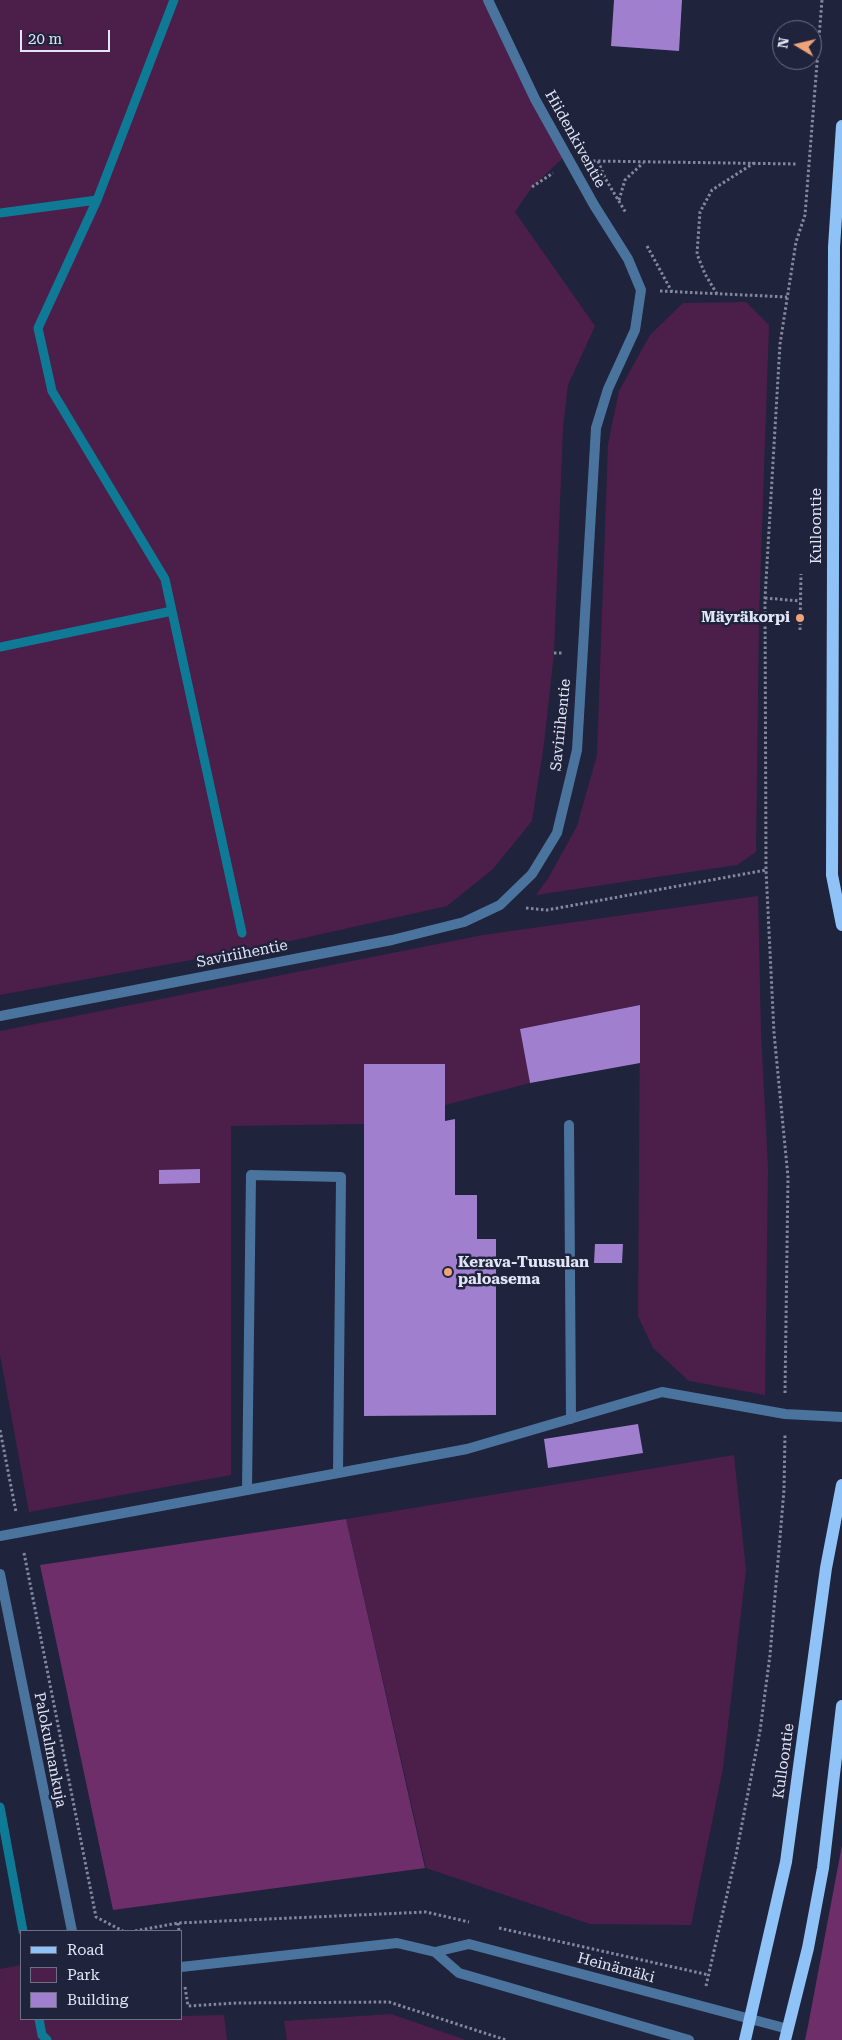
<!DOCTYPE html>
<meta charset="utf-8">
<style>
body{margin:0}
#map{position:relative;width:842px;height:2040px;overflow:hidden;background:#1f233b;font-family:"Roboto Serif",serif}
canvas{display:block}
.legend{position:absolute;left:20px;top:1930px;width:162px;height:90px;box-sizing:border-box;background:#1f233b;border:1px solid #6d7186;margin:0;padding:6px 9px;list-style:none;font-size:15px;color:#e2e5f6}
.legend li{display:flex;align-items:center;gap:10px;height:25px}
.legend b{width:25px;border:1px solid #6d7186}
.north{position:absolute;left:772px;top:20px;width:50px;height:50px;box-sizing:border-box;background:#1f233b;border:1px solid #6d7186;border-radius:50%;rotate:279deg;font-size:14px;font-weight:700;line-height:20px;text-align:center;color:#e2e5f6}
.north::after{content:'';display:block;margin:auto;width:18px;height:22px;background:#efa378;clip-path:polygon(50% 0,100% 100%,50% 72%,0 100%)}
.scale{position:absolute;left:20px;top:30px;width:90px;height:22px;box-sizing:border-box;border:2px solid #e2e5f6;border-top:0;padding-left:6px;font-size:15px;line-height:18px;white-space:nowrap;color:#e2e5f6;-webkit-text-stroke:4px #1f233b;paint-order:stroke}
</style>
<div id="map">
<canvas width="842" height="2040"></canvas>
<ul class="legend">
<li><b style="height:6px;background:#8fc3f7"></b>Road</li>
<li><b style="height:14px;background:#4c1f4a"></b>Park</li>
<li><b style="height:14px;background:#a17fcf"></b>Building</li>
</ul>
<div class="north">N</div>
<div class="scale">20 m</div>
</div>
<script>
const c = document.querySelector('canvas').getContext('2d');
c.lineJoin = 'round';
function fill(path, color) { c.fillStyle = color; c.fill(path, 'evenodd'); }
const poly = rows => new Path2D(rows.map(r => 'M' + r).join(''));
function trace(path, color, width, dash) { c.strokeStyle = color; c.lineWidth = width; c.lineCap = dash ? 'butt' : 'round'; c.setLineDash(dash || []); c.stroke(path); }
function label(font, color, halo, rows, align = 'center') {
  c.font = font + ' "Roboto Serif",serif'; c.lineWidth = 5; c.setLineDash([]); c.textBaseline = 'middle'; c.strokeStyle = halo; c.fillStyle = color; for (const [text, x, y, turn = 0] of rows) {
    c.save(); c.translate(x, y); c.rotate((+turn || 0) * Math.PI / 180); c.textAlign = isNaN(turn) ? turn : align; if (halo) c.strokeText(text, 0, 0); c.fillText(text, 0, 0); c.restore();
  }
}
fill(poly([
 [0,0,487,0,563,158,532,187,515,212,595,326,568,385,563,428,554,653,544,744,532,821,493,869,447,906,268,946,0,995],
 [746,302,769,325,759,617,756,852,737,865,536,895,549,877,577,826,597,755,608,444,619,391,650,335,683,303],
 [758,896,761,1032,768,1168,765,1395,689,1381,653,1348,638,1316,640,1005,520,1029,530,1083,445,1105,445,1064,365,1064,364,1124,231,1126,231,1475,29,1512,0,1355,0,1031,483,935],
 [734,1455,746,1570,723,1768,691,1925,590,1924,426,1868,346,1519],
 [21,1965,21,2019,181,2019,181,2016,224,2015,227,2040,0,2040,0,1969],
 [391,2014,466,2040,287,2040,284,2021]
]), '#4c1f4a');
fill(poly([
 [346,1519,425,1868,113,1910,40,1565],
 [842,1845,842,2040,805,2040,808,2026]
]), '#6e2e6a');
trace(poly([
 [174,0,97,200,38,328,52,391,165,579,242,933],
 [0,213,97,200],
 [0,647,172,611],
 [0,1807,23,1931],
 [39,2019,42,2035,47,2040]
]), '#0f7a96', 9);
fill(poly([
 [614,0,682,0,679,51,611,46],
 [640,1005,640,1063,530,1083,520,1029],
 [364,1064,445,1064,445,1121,455,1119,455,1195,477,1195,477,1239,496,1239,496,1415,364,1416],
 [200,1169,200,1183,159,1184,159,1170],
 [595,1244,623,1244,622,1263,594,1263],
 [638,1424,643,1453,548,1468,544,1439]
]), '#a17fcf');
trace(poly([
 [593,161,797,164],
 [598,161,605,178,626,213],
 [532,187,553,173],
 [619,200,625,180,643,163],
 [647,246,672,292],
 [660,291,787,297],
 [717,294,705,274,697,254,700,212,712,190,754,163],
 [765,598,800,601],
 [800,630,801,574],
 [554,653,562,653],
 [526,908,547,910,766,870],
 [785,1393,788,1177,774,1033,766,870,765,598,780,344,796,242,805,215,822,0],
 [0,1430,16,1512],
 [24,1553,96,1917,123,1931],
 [178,1923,179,1931],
 [499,1928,709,1975],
 [135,1931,178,1923,426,1912,469,1922],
 [706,1986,736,1855,760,1731,770,1655,784,1490,785,1434],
 [185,1987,188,2006,237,2003,389,2002,506,2040]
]), '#84889c', 3, [2.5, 2.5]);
trace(poly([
 [569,1125,571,1419],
 [247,1490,251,1175,341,1177,338,1473],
 [0,1536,467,1449,662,1392,785,1414,842,1417]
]), '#4a749e', 10);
trace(poly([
 [0,1016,392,940,464,922,500,905,532,874,557,833,577,750,596,428,608,389,635,330,641,290,628,259,594,205,535,99,488,0],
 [0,1574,72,1931],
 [435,1952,459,1973,689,2040],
 [181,1967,397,1943,435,1952,469,1944,788,2029]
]), '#4a749e', 10);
trace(poly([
 [842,126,834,247,832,875,842,925],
 [745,2040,786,1862,826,1568,842,1485],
 [785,2040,808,1948,823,1868,842,1706]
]), '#8fc3f7', 12);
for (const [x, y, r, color] of [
 [800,618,5,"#efa378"],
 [448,1272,5,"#efa378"]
]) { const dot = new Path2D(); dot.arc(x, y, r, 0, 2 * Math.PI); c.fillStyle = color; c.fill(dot); trace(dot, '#1f233b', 2); }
label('15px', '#e2e5f6', '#1f233b', [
 ["Hiidenkiventie",575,139,61],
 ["Kulloontie",817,526,-90],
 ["Saviriihentie",561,725,-84],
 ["Saviriihentie",242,954,-11],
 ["Palokulmankuja",50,1750,79],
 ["Kulloontie",784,1761,-82],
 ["Heinämäki",616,1968,15]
]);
label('bold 15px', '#e2e5f6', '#1f233b', [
 ["Mäyräkorpi",790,618],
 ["Kerava-Tuusulan",458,1263,"left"],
 ["paloasema",458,1280,"left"]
], 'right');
</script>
